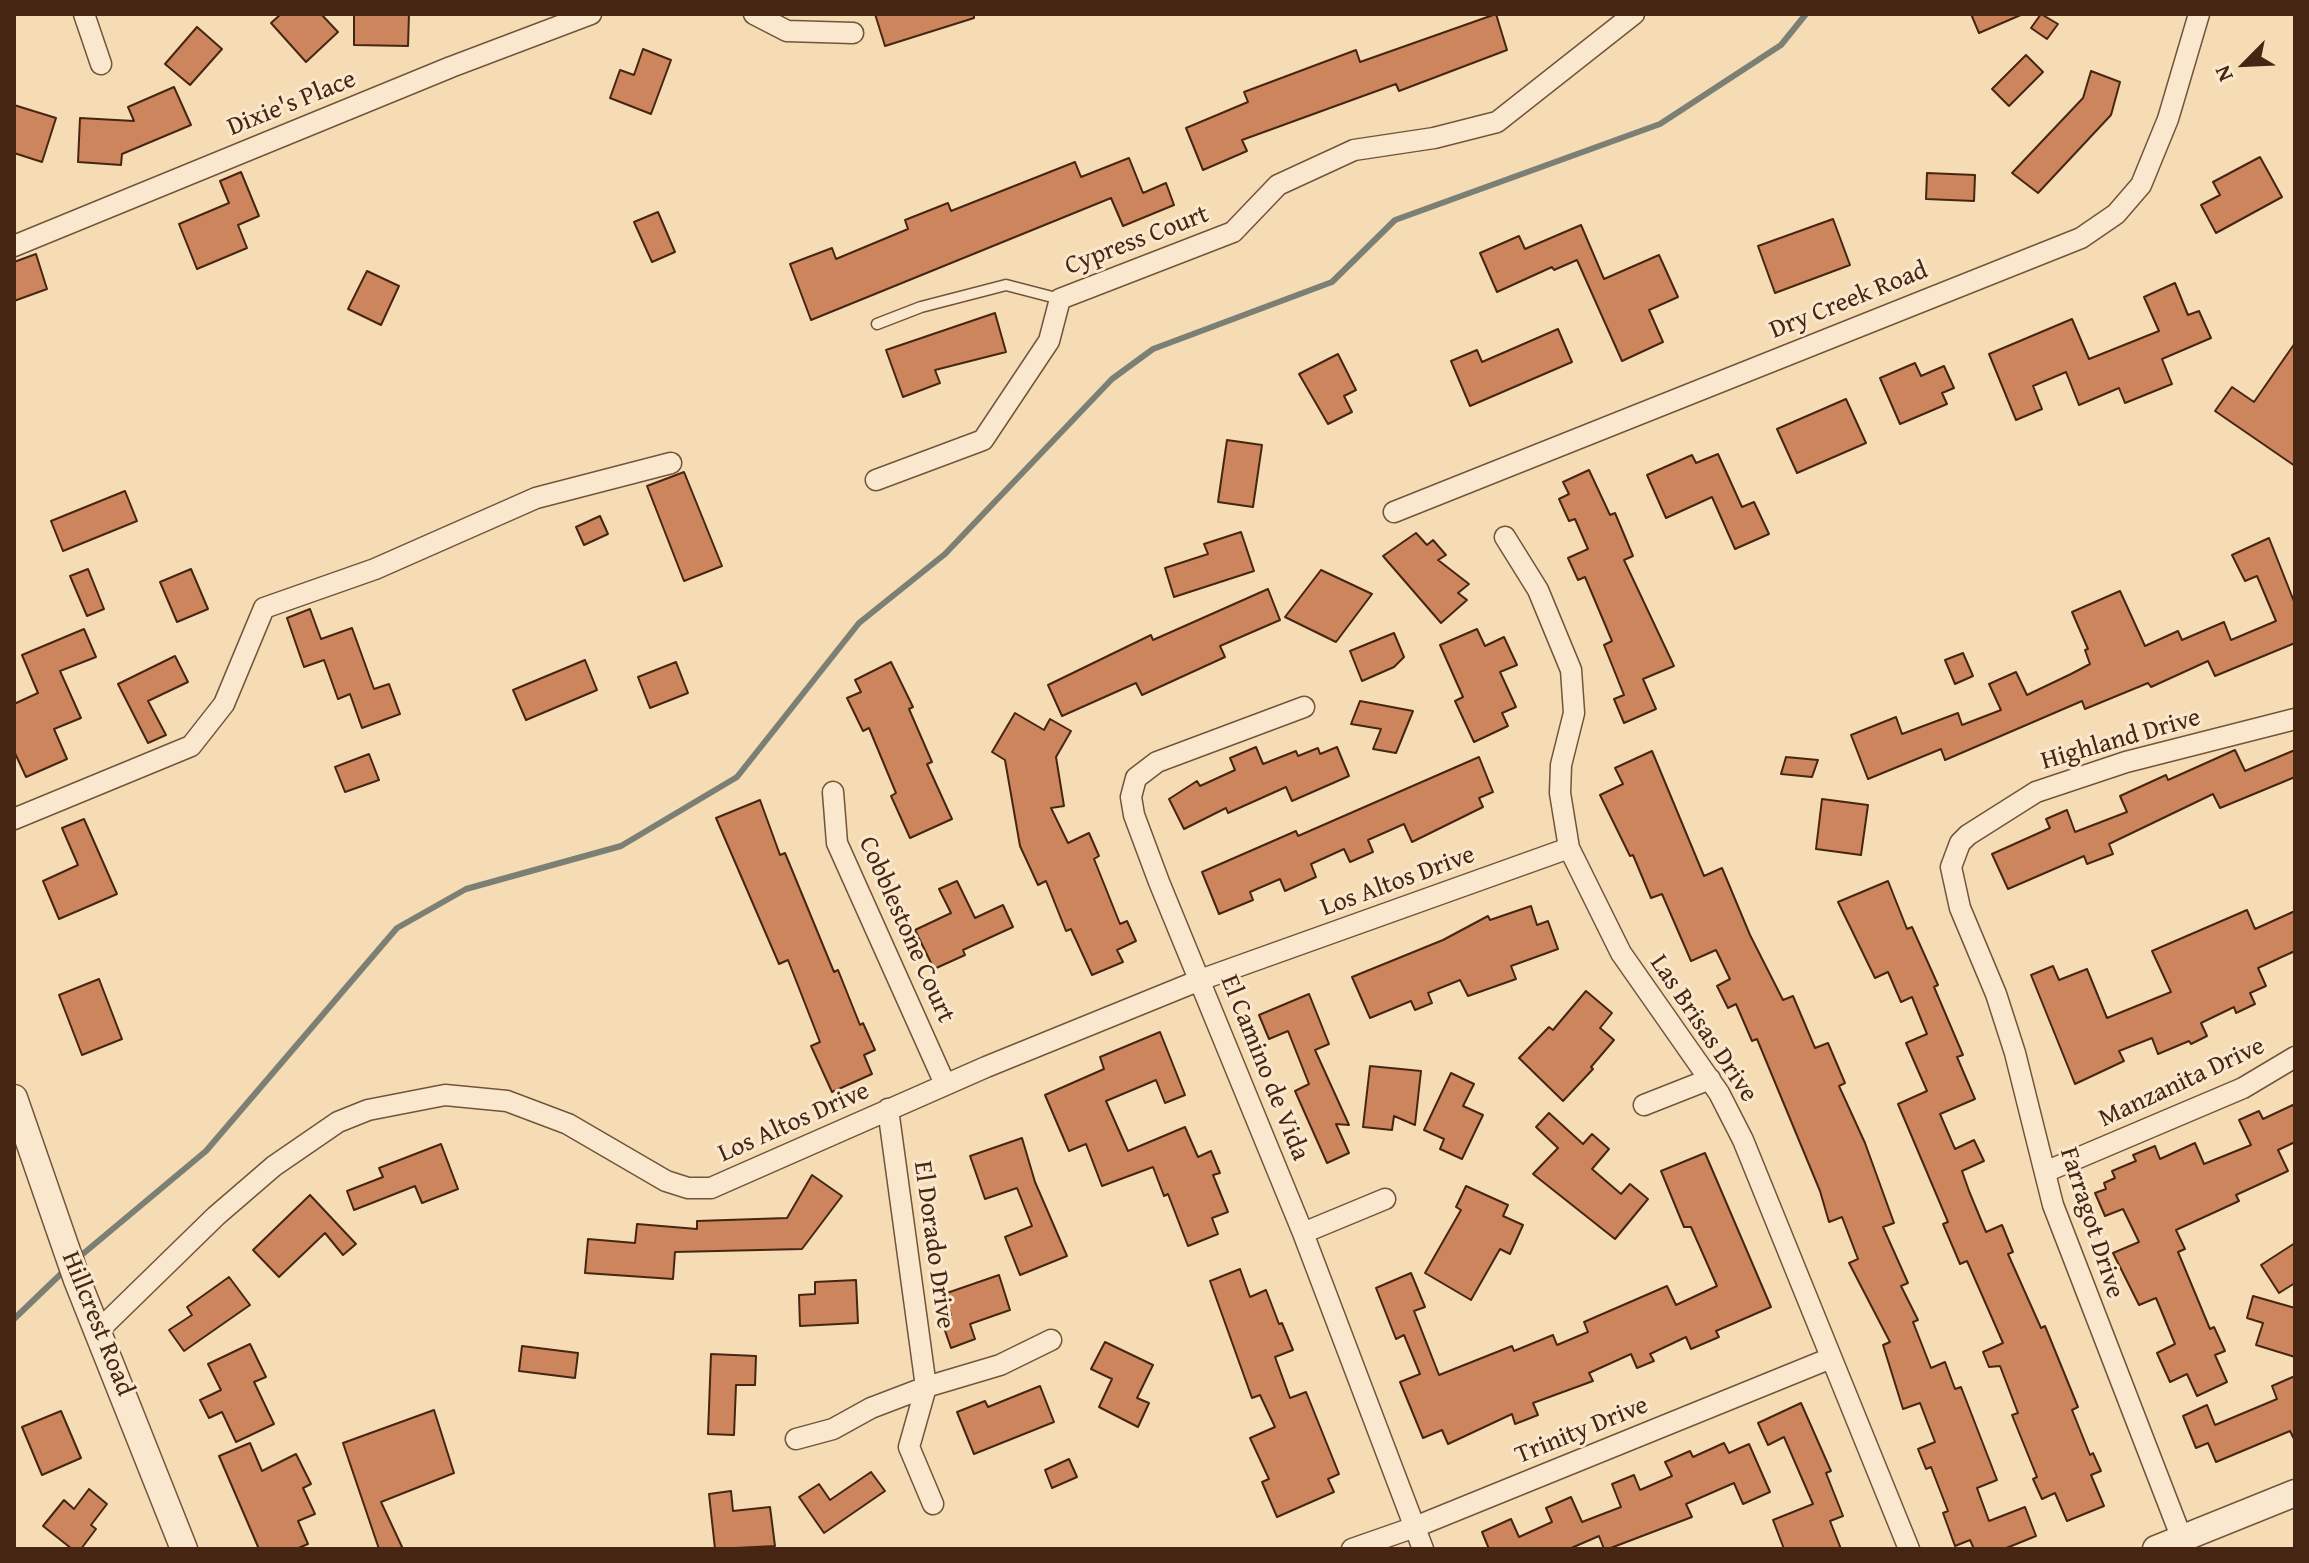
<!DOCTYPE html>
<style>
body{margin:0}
#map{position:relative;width:2309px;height:1563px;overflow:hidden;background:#f6dcb4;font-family:"Gentium Book Plus",serif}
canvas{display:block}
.frame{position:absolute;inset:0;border:16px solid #462612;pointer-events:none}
.north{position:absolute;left:2205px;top:24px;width:80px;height:80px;-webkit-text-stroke:6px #f9e8ce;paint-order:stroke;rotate:246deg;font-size:22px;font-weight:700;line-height:32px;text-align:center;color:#462612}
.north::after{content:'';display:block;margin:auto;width:28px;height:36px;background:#462612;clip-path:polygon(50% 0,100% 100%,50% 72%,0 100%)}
</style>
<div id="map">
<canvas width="2309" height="1563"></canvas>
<div class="frame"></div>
<div class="north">N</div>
</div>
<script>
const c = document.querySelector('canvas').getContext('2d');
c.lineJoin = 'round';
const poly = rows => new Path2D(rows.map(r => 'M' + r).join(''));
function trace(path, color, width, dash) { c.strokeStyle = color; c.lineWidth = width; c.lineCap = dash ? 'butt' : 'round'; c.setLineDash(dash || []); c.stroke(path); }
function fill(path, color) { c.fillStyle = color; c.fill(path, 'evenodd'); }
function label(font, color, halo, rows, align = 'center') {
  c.font = font + ' "Gentium Book Plus",serif'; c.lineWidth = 6; c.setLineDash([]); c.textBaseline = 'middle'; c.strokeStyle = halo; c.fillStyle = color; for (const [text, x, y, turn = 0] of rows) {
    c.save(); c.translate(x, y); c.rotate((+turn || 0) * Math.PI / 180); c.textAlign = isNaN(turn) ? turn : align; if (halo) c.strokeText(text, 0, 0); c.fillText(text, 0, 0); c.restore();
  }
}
trace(poly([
 [78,1258,206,1151,397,928,466,889,621,846,737,777,859,623,945,554,1112,379,1153,349,1332,282,1395,220,1660,124,1781,45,1806,14],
 [14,1319,67,1268]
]), '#7b7f74', 6);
const building = poly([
 [281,14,321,14,338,32,306,62,271,23,281,14],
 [354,14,409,14,408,46,354,45,354,14],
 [875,14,974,14,974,18,885,46,875,14],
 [1496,14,1507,50,1399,91,1396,84,1242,140,1247,151,1203,170,1186,128,1248,102,1244,92,1356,50,1360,62,1496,14],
 [1971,14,2023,14,1979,33,1971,14],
 [2041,14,2058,24,2047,39,2031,28,2041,14],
 [197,27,222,49,190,85,165,64,197,27],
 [643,49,671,60,651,114,610,98,620,70,634,75,643,49],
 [2026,55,2043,72,2009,106,1992,89,2026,55],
 [2091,71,2120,82,2111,115,2038,193,2012,173,2083,98,2091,71],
 [174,87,191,125,122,154,121,165,78,162,80,118,134,121,128,107,174,87],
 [14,105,56,118,42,162,14,153,14,105],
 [2260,157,2282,197,2216,233,2201,205,2220,195,2213,182,2260,157],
 [1129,158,1143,193,1166,183,1174,205,1123,226,1111,198,811,320,790,264,832,248,836,259,908,229,905,220,948,203,951,211,1075,162,1081,177,1129,158],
 [241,172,259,216,238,225,247,248,197,269,179,224,229,203,220,181,241,172],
 [1927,173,1975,175,1974,201,1926,199,1927,173],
 [658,212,675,252,652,262,634,222,658,212],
 [1833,219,1850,265,1775,293,1758,246,1833,219],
 [1581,225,1604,279,1659,255,1678,297,1649,310,1663,342,1622,361,1577,260,1554,270,1552,267,1497,292,1480,253,1519,236,1525,249,1581,225],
 [36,254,47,289,14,301,14,262,36,254],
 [367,271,399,286,381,325,348,309,367,271],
 [2175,283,2188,315,2199,311,2211,338,2162,359,2172,384,2125,403,2119,388,2079,405,2066,372,2033,386,2042,409,2016,420,1989,354,2072,319,2089,359,2159,331,2144,297,2175,283],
 [995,313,1006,352,935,370,940,383,903,397,886,350,995,313],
 [1558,329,1572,362,1470,406,1451,361,1477,350,1482,362,1558,329],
 [2295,343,2295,466,2215,411,2232,387,2254,402,2295,343],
 [1338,354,1356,390,1344,396,1352,412,1328,424,1299,374,1338,354],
 [1915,363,1921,376,1944,366,1954,388,1942,393,1947,404,1900,424,1880,378,1915,363],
 [1846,399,1866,443,1797,473,1777,429,1846,399],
 [1227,440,1262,445,1253,507,1218,502,1227,440],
 [1718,454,1742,507,1754,502,1769,534,1735,549,1712,497,1666,518,1647,475,1692,455,1696,463,1718,454],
 [1589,470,1610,515,1615,513,1633,556,1624,560,1674,666,1643,679,1656,709,1624,723,1614,699,1624,695,1604,645,1612,641,1585,577,1578,580,1568,558,1588,549,1575,519,1569,521,1559,499,1569,494,1563,482,1589,470],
 [684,472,722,566,684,581,647,486,684,472],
 [125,491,137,521,63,551,51,521,125,491],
 [600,516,608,534,584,545,576,527,600,516],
 [1241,532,1254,571,1174,597,1165,568,1208,554,1204,544,1241,532],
 [1416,533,1427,545,1433,540,1446,555,1438,560,1469,584,1458,593,1467,600,1441,623,1383,556,1416,533],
 [2269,538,2295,604,2295,643,2215,676,2208,661,2151,687,2148,683,2085,709,2082,701,1945,760,1941,749,1868,779,1851,735,1896,717,1902,734,1958,713,1962,725,2001,710,1989,684,2016,672,2027,695,2071,674,2090,664,2085,650,2088,649,2072,612,2120,591,2145,646,2178,631,2182,640,2224,622,2231,640,2276,621,2257,576,2245,581,2232,555,2269,538],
 [88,569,104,609,87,616,70,576,88,569],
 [191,569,208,609,177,622,160,582,191,569],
 [1321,570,1372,594,1336,642,1285,617,1321,570],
 [1268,589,1280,620,1220,646,1225,657,1142,695,1136,683,1062,716,1048,685,1151,635,1153,640,1268,589],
 [310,609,321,639,352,628,374,689,389,684,400,714,362,728,350,694,338,699,324,660,304,667,287,618,310,609],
 [84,629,96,657,60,671,81,718,54,729,67,759,26,777,14,751,14,704,38,693,22,655,84,629],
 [1477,629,1485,646,1504,637,1517,665,1500,672,1516,707,1502,713,1508,726,1474,742,1455,701,1463,697,1440,645,1477,629],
 [1394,633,1404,657,1394,667,1362,681,1350,651,1394,633],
 [1963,653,1973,676,1955,684,1945,660,1963,653],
 [175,656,188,682,148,701,166,735,148,743,118,684,175,656],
 [585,660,597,690,526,720,513,690,585,660],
 [676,662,688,693,650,708,638,677,676,662],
 [891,662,913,707,909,709,932,762,927,764,952,819,910,838,891,796,896,793,869,728,863,731,847,698,861,692,855,680,891,662],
 [1360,701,1413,711,1396,753,1373,749,1381,729,1351,724,1360,701],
 [1015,713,1044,730,1050,719,1071,731,1056,757,1064,806,1051,808,1068,843,1089,833,1099,856,1094,859,1120,924,1127,921,1136,941,1117,950,1123,962,1092,975,1071,929,1066,931,1046,881,1038,885,1020,846,1005,760,992,752,1015,713],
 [1256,747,1263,764,1296,751,1298,756,1318,748,1320,754,1337,747,1349,776,1292,801,1286,787,1228,813,1226,808,1184,829,1169,799,1197,781,1200,786,1235,770,1230,758,1256,747],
 [2235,750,2245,771,2295,750,2295,777,2220,808,2213,794,2109,844,2113,854,2087,864,2084,856,2008,889,1992,854,2050,828,2046,819,2067,810,2075,832,2127,812,2120,796,2166,775,2168,780,2235,750],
 [1652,751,1704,876,1722,868,1750,935,1783,1000,1793,996,1815,1048,1828,1043,1845,1083,1839,1086,1865,1143,1894,1223,1883,1227,1908,1283,1901,1286,1918,1320,1913,1322,1931,1368,1945,1362,1955,1389,1961,1387,1997,1480,1977,1488,1989,1521,2025,1507,2036,1536,2004,1549,1974,1549,1970,1540,1955,1546,1943,1513,1948,1511,1931,1467,1926,1469,1918,1449,1935,1442,1920,1403,1903,1409,1883,1345,1890,1342,1849,1263,1858,1259,1842,1217,1829,1222,1820,1191,1757,1039,1752,1041,1736,1004,1728,1008,1717,986,1730,979,1716,950,1691,961,1662,894,1651,898,1633,855,1630,856,1600,795,1623,784,1615,768,1652,751],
 [369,754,379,780,345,792,335,767,369,754],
 [1479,757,1493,792,1479,798,1483,807,1412,842,1404,824,1368,840,1373,852,1350,862,1344,849,1311,864,1316,877,1285,891,1280,879,1250,892,1253,900,1219,914,1202,872,1296,831,1298,836,1479,757],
 [1786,757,1818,760,1812,777,1781,774,1786,757],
 [1822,799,1868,805,1861,855,1816,849,1822,799],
 [760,800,780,855,785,853,834,972,838,970,860,1025,863,1023,875,1050,864,1055,872,1074,832,1092,811,1046,820,1042,788,960,779,964,716,818,760,800],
 [84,819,117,894,59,919,43,881,78,865,62,828,84,819],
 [957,881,975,918,1003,905,1013,927,963,950,965,955,934,969,915,930,951,913,939,889,957,881],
 [1888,881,1907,929,1912,927,1938,985,1934,987,1963,1055,1957,1057,1975,1099,1940,1114,1955,1149,1974,1140,1984,1161,1962,1171,1969,1191,1986,1232,2002,1225,2013,1252,2008,1254,2041,1328,2045,1326,2078,1407,2072,1410,2090,1455,2093,1453,2101,1471,2091,1475,2104,1506,2067,1521,2055,1493,2042,1499,2033,1479,2037,1477,2012,1415,2018,1413,2000,1366,1989,1367,1983,1352,2003,1343,1967,1261,1960,1264,1943,1224,1948,1222,1898,1104,1927,1091,1906,1043,1927,1034,1912,997,1901,1002,1888,972,1875,978,1838,902,1888,881],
 [1531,906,1537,925,1548,921,1558,949,1511,966,1516,979,1468,996,1460,980,1428,993,1432,1003,1415,1010,1411,1001,1370,1018,1352,977,1443,940,1488,916,1490,920,1531,906],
 [2247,910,2255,929,2295,911,2295,951,2258,968,2266,986,2250,993,2255,1004,2236,1013,2234,1007,2201,1023,2207,1036,2191,1044,2189,1041,2158,1054,2152,1038,2119,1051,2124,1061,2075,1084,2031,975,2053,966,2059,980,2087,969,2107,1018,2171,992,2152,951,2247,910],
 [99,979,122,1039,82,1055,59,995,99,979],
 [1586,991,1612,1013,1600,1028,1614,1040,1591,1067,1593,1069,1563,1101,1519,1058,1549,1027,1553,1030,1586,991],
 [1309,994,1329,1044,1315,1050,1349,1125,1336,1124,1349,1153,1327,1163,1295,1091,1309,1084,1288,1031,1269,1039,1259,1015,1309,994],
 [1160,1032,1185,1095,1165,1103,1156,1080,1106,1101,1128,1151,1185,1127,1198,1157,1211,1151,1220,1173,1213,1175,1228,1212,1212,1218,1218,1234,1188,1246,1168,1194,1164,1196,1153,1167,1102,1186,1086,1144,1069,1151,1045,1095,1104,1069,1100,1057,1160,1032],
 [1370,1066,1421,1071,1415,1125,1394,1116,1392,1130,1363,1127,1370,1066],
 [1451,1073,1474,1084,1463,1106,1483,1115,1462,1159,1440,1149,1444,1139,1424,1130,1451,1073],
 [2295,1104,2295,1142,2278,1150,2288,1171,2236,1195,2239,1201,2176,1230,2185,1249,2178,1252,2210,1329,2214,1327,2225,1351,2215,1355,2227,1382,2197,1396,2187,1374,2170,1382,2157,1353,2175,1344,2156,1298,2139,1305,2113,1253,2139,1242,2123,1209,2105,1216,2095,1193,2106,1189,2104,1183,2115,1178,2112,1171,2136,1161,2133,1155,2155,1146,2160,1159,2195,1143,2204,1164,2251,1145,2239,1120,2259,1111,2263,1119,2295,1104],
 [1549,1113,1583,1144,1592,1134,1609,1149,1592,1169,1621,1194,1630,1184,1648,1199,1615,1239,1533,1174,1558,1148,1536,1127,1549,1113],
 [1022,1138,1035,1182,1067,1256,1020,1275,1005,1237,1032,1226,1017,1188,985,1199,970,1156,1022,1138],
 [441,1144,458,1189,422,1203,415,1186,354,1210,347,1191,383,1177,379,1168,441,1144],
 [1705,1153,1771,1307,1716,1331,1719,1337,1691,1349,1686,1337,1650,1354,1654,1361,1637,1368,1631,1354,1589,1373,1593,1381,1533,1403,1538,1415,1515,1424,1512,1414,1448,1444,1442,1430,1423,1438,1400,1382,1420,1374,1404,1335,1396,1339,1376,1288,1411,1273,1425,1307,1414,1311,1439,1375,1512,1346,1514,1351,1553,1335,1557,1345,1588,1332,1584,1322,1667,1286,1676,1305,1717,1286,1691,1227,1684,1227,1661,1171,1705,1153],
 [812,1175,842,1196,802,1249,675,1252,673,1279,585,1273,588,1239,635,1243,637,1224,697,1229,697,1221,787,1218,812,1175],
 [1466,1186,1508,1205,1503,1216,1523,1225,1510,1254,1500,1249,1471,1300,1425,1273,1461,1210,1456,1207,1466,1186],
 [310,1195,356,1244,343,1255,325,1233,279,1277,253,1250,310,1195],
 [2295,1243,2295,1283,2279,1293,2261,1265,2295,1243],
 [1240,1269,1250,1297,1266,1290,1279,1324,1282,1323,1293,1350,1275,1357,1290,1398,1306,1392,1339,1474,1328,1479,1334,1492,1277,1517,1262,1482,1269,1479,1250,1438,1275,1427,1260,1395,1252,1398,1210,1281,1240,1269],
 [999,1275,1010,1310,970,1324,975,1339,951,1348,941,1319,951,1315,944,1294,999,1275],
 [229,1277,250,1305,184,1351,169,1330,192,1315,187,1307,229,1277],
 [856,1280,858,1323,800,1326,799,1295,815,1294,815,1282,856,1280],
 [2253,1296,2295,1308,2295,1357,2256,1345,2263,1323,2247,1318,2253,1296],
 [1105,1342,1153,1365,1137,1398,1149,1403,1138,1427,1099,1407,1112,1379,1091,1369,1105,1342],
 [250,1344,266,1377,254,1382,274,1424,236,1442,222,1412,209,1418,200,1400,221,1390,208,1364,250,1344],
 [522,1346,578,1353,575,1378,519,1371,522,1346],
 [711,1354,756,1356,755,1385,736,1385,734,1435,708,1434,711,1354],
 [2295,1376,2295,1441,2290,1431,2216,1462,2208,1443,2196,1448,2183,1416,2207,1405,2215,1425,2277,1399,2272,1386,2295,1376],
 [1040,1386,1054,1422,974,1454,957,1412,985,1401,988,1407,1040,1386],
 [1801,1403,1831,1471,1826,1473,1843,1516,1830,1521,1841,1549,1784,1549,1773,1520,1813,1504,1784,1437,1768,1445,1758,1423,1801,1403],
 [434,1410,454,1473,381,1502,403,1549,379,1549,343,1443,434,1410],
 [61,1411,81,1458,42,1475,22,1427,61,1411],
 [250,1443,262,1471,296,1454,311,1484,303,1488,315,1514,298,1521,308,1544,296,1549,259,1549,219,1456,250,1443],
 [1724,1443,1729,1453,1749,1444,1770,1492,1743,1504,1734,1483,1686,1504,1692,1517,1608,1549,1604,1549,1599,1536,1569,1549,1489,1549,1482,1532,1511,1519,1519,1537,1552,1522,1546,1508,1571,1497,1582,1522,1621,1507,1612,1484,1634,1475,1640,1490,1672,1476,1665,1462,1690,1451,1693,1457,1724,1443],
 [1069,1459,1077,1477,1052,1488,1045,1470,1069,1459],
 [871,1472,885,1491,824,1533,799,1497,819,1484,830,1500,871,1472],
 [89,1489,107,1504,91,1525,96,1529,81,1549,72,1549,43,1526,64,1500,74,1509,89,1489],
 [731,1491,733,1511,770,1507,775,1546,715,1549,709,1494,731,1491]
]);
fill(building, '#cc855c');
trace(building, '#462612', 2);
const service = poly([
 [877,324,921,307,1006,285,1060,299]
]);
const minor = poly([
 [84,14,101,64],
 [754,14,787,31,853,33],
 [14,246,451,67,591,14],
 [876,480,983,440,1049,341,1060,299,1233,232,1278,185,1354,150,1434,138,1497,122,1634,14],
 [1394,512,2081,238,2116,214,2141,185,2168,119,2199,14],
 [1505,537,1538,590,1571,670,1574,713,1561,765,1560,793,1569,848,1621,953,1719,1093,1743,1140,1909,1549],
 [1304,707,1157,762,1136,778,1131,797,1134,815,1159,882,1303,1233,1423,1549],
 [833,792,837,843,945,1084],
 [14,819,191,746,224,704,264,608,375,569,536,498,671,463],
 [1644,1105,1710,1079],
 [888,1109,926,1387,909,1447,933,1504],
 [2045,1172,2243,1088,2295,1057],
 [1303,1233,1385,1199],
 [97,1332,216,1216,274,1166,338,1122,368,1110,445,1095,507,1101,568,1124,666,1181,688,1188,711,1188,986,1067,1200,980,1569,848],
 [796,1439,833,1429,871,1408,926,1387,1000,1365,1051,1340],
 [2182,1539,2053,1205,2015,1053,1996,994,1960,908,1951,867,1960,843,1968,835,2036,792,2126,762,2295,719],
 [1352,1549,1415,1527,1831,1358]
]);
const tertiary = poly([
 [14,1098,77,1280,184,1549],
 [2156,1549,2295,1493]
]);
trace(service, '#72543a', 13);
trace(minor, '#72543a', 23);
trace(tertiary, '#72543a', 29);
trace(service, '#f9e8ce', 10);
trace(minor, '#f9e8ce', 20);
trace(tertiary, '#f9e8ce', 26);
label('26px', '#462612', '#f9e8ce', [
 ["Dixie's Place",292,104,-22],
 ["Cypress Court",1137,241,-21],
 ["Dry Creek Road",1849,301,-22],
 ["Highland Drive",2121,740,-16],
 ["Los Altos Drive",1398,882,-20],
 ["Cobblestone Court",906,930,66],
 ["Las Brisas Drive",1703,1029,56],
 ["El Camino de Vida",1264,1068,68],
 ["Manzanita Drive",2182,1083,-25],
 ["Los Altos Drive",794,1123,-24],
 ["Farragot Drive",2091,1223,72],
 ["El Dorado Drive",933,1245,82],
 ["Hillcrest Road",97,1324,68],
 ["Trinity Drive",1582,1431,-22]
]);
</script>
